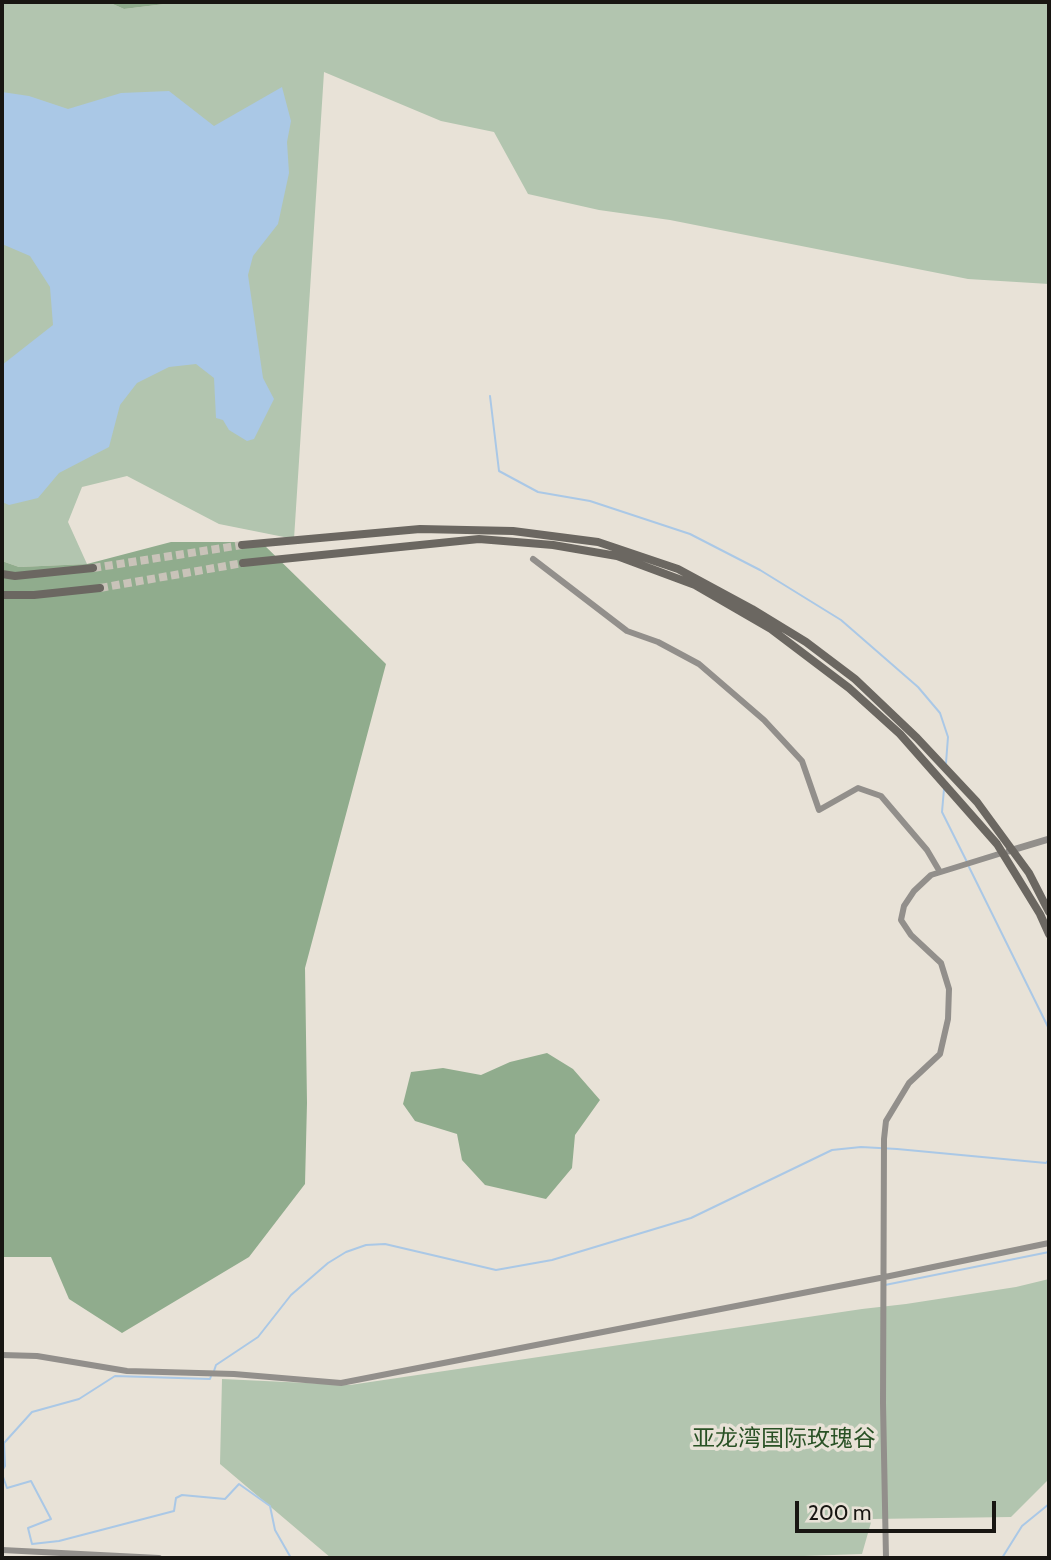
<!DOCTYPE html>
<meta charset="utf-8">
<style>
body{margin:0}
#map{position:relative;width:1051px;height:1560px;overflow:hidden;background:#e8e2d7;font-family:Cabin,sans-serif}
canvas{display:block}
.frame{position:absolute;inset:0;border:4px solid #181612;pointer-events:none}
.scale{position:absolute;left:795px;top:1501px;width:201px;height:32px;box-sizing:border-box;border:4px solid #181612;border-top:0;padding-left:9px;font-size:21px;line-height:24px;white-space:nowrap;color:#181612;-webkit-text-stroke:5px #e8e2d7;paint-order:stroke}
</style>
<div id="map">
<canvas width="1051" height="1560"></canvas>
<div class="frame"></div>
<div class="scale">200 m</div>
</div>
<script>
const c = document.querySelector('canvas').getContext('2d');
c.lineJoin = 'round';
function fill(path, color) { c.fillStyle = color; c.fill(path, 'evenodd'); }
const poly = rows => new Path2D(rows.map(r => 'M' + r).join(''));
function trace(path, color, width, dash) { c.strokeStyle = color; c.lineWidth = width; c.lineCap = dash ? 'butt' : 'round'; c.setLineDash(dash || []); c.stroke(path); }
function label(font, color, halo, rows, align = 'center') {
  c.font = font + ' Cabin,"Noto Sans SC",sans-serif'; c.lineWidth = 7; c.setLineDash([]); c.textBaseline = 'middle'; c.strokeStyle = halo; c.fillStyle = color; for (const [text, x, y, turn = 0] of rows) {
    c.save(); c.translate(x, y); c.rotate((+turn || 0) * Math.PI / 180); c.textAlign = isNaN(turn) ? turn : align; if (halo) c.strokeText(text, 0, 0); c.fillText(text, 0, 0); c.restore();
  }
}
fill(poly([
 [2,2,108,2,124,9,181,2,1049,2,1049,284,968,279,670,220,599,210,528,194,494,132,441,121,324,72,294,539,219,524,127,476,82,487,68,522,87,564,19,567,2,561],
 [1049,1279,1047,1481,1011,1517,872,1519,862,1554,746,1558,331,1558,220,1464,222,1379,350,1385,862,1309,906,1304,1016,1287]
]), '#b2c5af');
fill(poly([
 [108,2,181,2,124,9],
 [171,542,261,542,386,664,305,968,307,1103,305,1184,249,1257,122,1333,69,1299,51,1257,2,1257,2,561,19,567,87,564],
 [547,1053,573,1069,600,1100,575,1135,572,1168,546,1199,485,1185,462,1160,457,1134,415,1121,403,1104,411,1072,443,1068,481,1075,510,1062]
]), '#90ac8d');
fill(poly([
 [282,87,291,121,287,142,289,173,278,224,253,256,248,275,263,378,274,399,254,439,247,441,229,430,223,420,216,418,214,378,196,364,169,367,137,383,120,405,109,447,59,473,38,498,9,505,2,502,2,365,53,325,50,287,30,256,2,244,2,92,29,96,68,109,121,93,169,91,214,126]
]), '#aac8e6');
trace(poly([
 [490,396,499,471,538,492,590,501,690,534,760,570,841,620,918,687,940,713,948,737,946,763],
 [944,789,942,812,967,862],
 [969,867,1049,1029],
 [885,1285,1049,1252],
 [214,1371,216,1365,258,1337,291,1295,328,1263,346,1252,366,1245,385,1244,496,1270,552,1260,691,1218,832,1150,861,1147,897,1149,1046,1163,1049,1159],
 [2,1471,5,1466,4,1443,32,1412,79,1399,115,1376,210,1379,211,1376],
 [2,1474,7,1488,31,1481,51,1519,28,1528,32,1544,59,1541,174,1511,176,1498,182,1495,225,1499,239,1484,270,1506,275,1530,291,1558],
 [1002,1558,1022,1526,1049,1504]
]), '#aac8e6', 2);
trace(poly([
 [93,568,242,545],
 [100,588,243,563]
]), '#c9c3b9', 8, [8, 4]);
trace(poly([
 [533,559,627,631,658,642,699,664,764,720,802,761,819,810,858,788,881,796,927,850,940,872],
 [2,1355,37,1356,127,1371,234,1374,341,1383,885,1277,1049,1243],
 [2,1550,159,1558],
 [886,1558,883,1403,884,1139,886,1121,909,1083,940,1054,948,1019,949,989,941,963,911,935,901,920,904,906,914,891,931,875,1002,853]
]), '#928f8b', 6);
trace(poly([
 [1009,851,1049,839]
]), '#928f8b', 7);
trace(poly([
 [242,545,420,529,513,531,598,542,678,569,752,609,806,642,855,679,917,738,977,802,1029,873,1049,912],
 [243,563,479,539,553,545,617,556,695,585,771,629,849,688,900,734,997,844,1040,914,1049,934],
 [2,574,15,576,93,568],
 [2,595,34,595,100,588]
]), '#6b6761', 8);
label('23px', '#295125', '#e8e2d7', [
 ["亚龙湾国际玫瑰谷",784,1439]
]);
</script>
